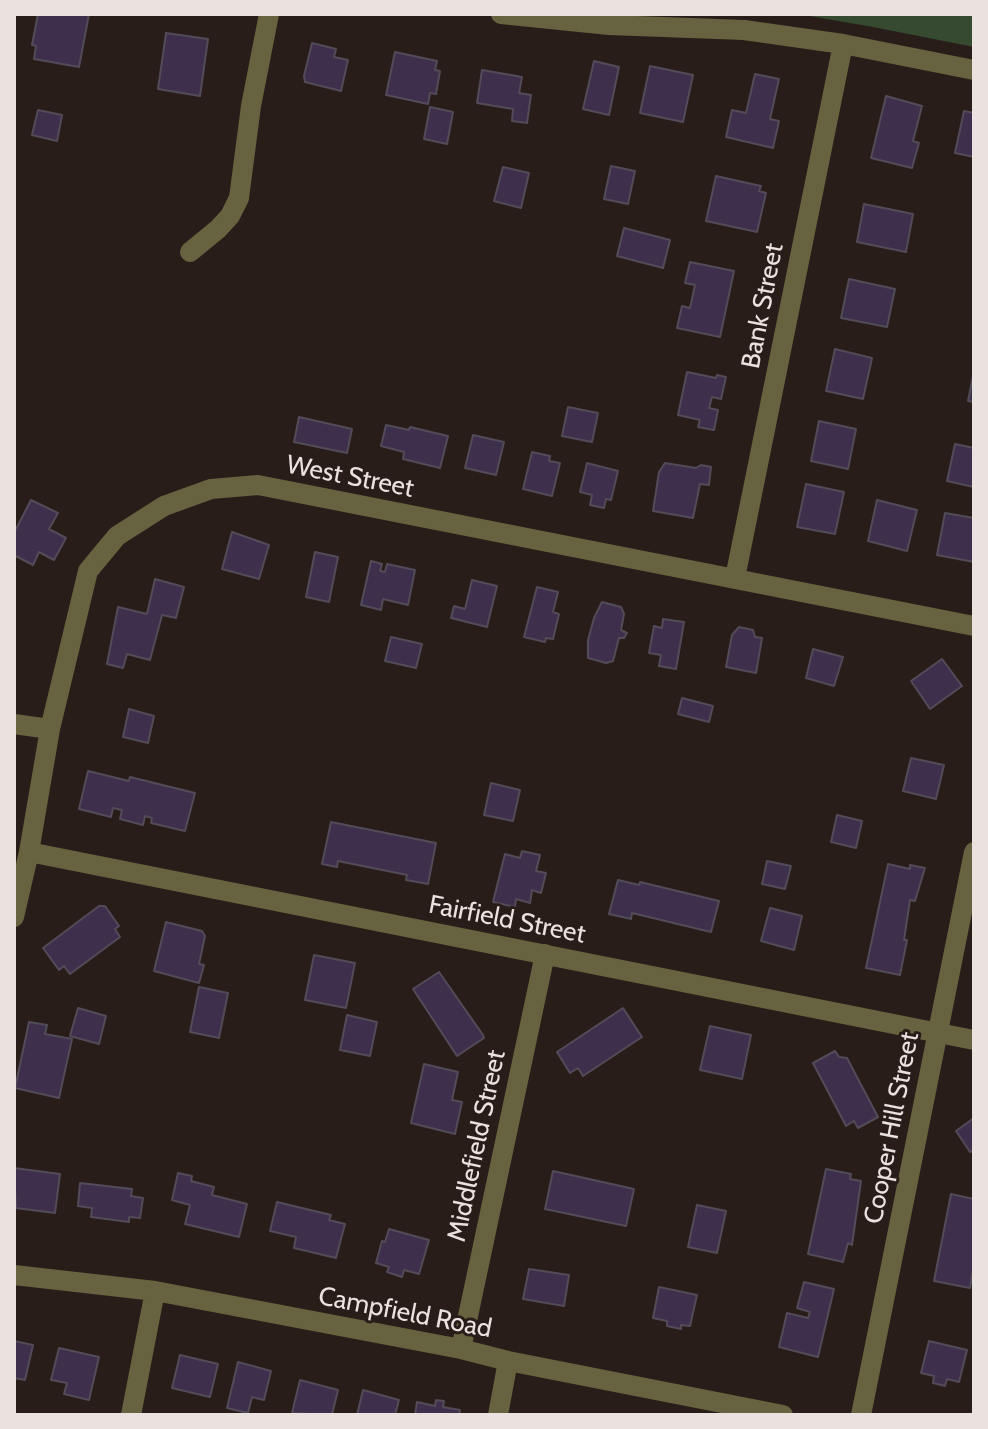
<!DOCTYPE html>
<style>
body{margin:0}
#map{position:relative;width:988px;height:1429px;overflow:hidden;background:#281d18;font-family:Cabin,sans-serif}
canvas{display:block}
.frame{position:absolute;inset:0;border:16px solid #eae2df;pointer-events:none}
</style>
<div id="map">
<canvas width="988" height="1429"></canvas>
<div class="frame"></div>
</div>
<script>
const c = document.querySelector('canvas').getContext('2d');
c.lineJoin = 'round';
function fill(path, color) { c.fillStyle = color; c.fill(path, 'evenodd'); }
const poly = rows => new Path2D(rows.map(r => 'M' + r).join(''));
function trace(path, color, width, dash) { c.strokeStyle = color; c.lineWidth = width; c.lineCap = dash ? 'butt' : 'round'; c.setLineDash(dash || []); c.stroke(path); }
function label(font, color, halo, rows, align = 'center') {
  c.font = font + ' Cabin,sans-serif'; c.lineWidth = 6; c.setLineDash([]); c.textBaseline = 'middle'; c.strokeStyle = halo; c.fillStyle = color; for (const [text, x, y, turn = 0] of rows) {
    c.save(); c.translate(x, y); c.rotate((+turn || 0) * Math.PI / 180); c.textAlign = isNaN(turn) ? turn : align; if (halo) c.strokeText(text, 0, 0); c.fillText(text, 0, 0); c.restore();
  }
}
fill(poly([
 [798,14,974,14,974,47,873,27]
]), '#364a31');
const building = poly([
 [38,14,89,14,79,67,34,59,36,46,32,45,38,14],
 [166,33,208,39,200,96,158,89,166,33],
 [312,43,336,49,334,57,348,60,341,91,305,82,304,76,312,43],
 [395,52,437,61,435,70,440,71,436,94,430,93,428,104,386,95,395,52],
 [594,61,619,67,609,115,583,109,594,61],
 [650,66,693,75,683,122,640,113,650,66],
 [482,70,522,77,519,93,531,95,527,123,512,121,513,109,477,103,482,70],
 [755,74,779,79,770,119,779,121,773,148,726,137,732,110,746,113,755,74],
 [886,96,922,106,913,141,919,143,912,168,871,158,886,96],
 [430,107,453,112,447,144,424,139,430,107],
 [38,110,62,115,57,141,32,135,38,110],
 [964,111,974,113,974,157,955,153,964,111],
 [611,166,635,171,628,204,604,199,611,166],
 [503,167,529,173,521,208,494,201,503,167],
 [716,176,761,186,759,191,766,193,757,232,706,221,716,176],
 [864,204,913,214,906,252,857,242,864,204],
 [624,228,670,240,663,268,617,256,624,228],
 [690,262,734,271,720,337,677,328,682,306,690,308,695,285,685,283,690,262],
 [849,279,895,289,887,327,841,318,849,279],
 [835,349,872,358,863,399,826,391,835,349],
 [974,371,974,402,968,401,974,371],
 [687,372,716,378,717,375,726,377,721,399,712,397,709,408,718,410,714,430,698,427,700,420,678,415,687,372],
 [568,407,598,413,592,442,562,436,568,407],
 [299,417,352,429,347,453,294,442,299,417],
 [819,421,856,429,848,469,811,461,819,421],
 [386,425,409,430,410,427,448,436,440,468,403,459,404,452,381,446,386,425],
 [473,435,504,442,496,475,465,468,473,435],
 [955,444,974,448,974,487,947,481,955,444],
 [532,452,550,456,549,461,560,463,552,496,523,489,532,452],
 [587,463,618,471,611,500,606,499,604,508,590,505,592,495,580,492,587,463],
 [665,463,696,468,701,465,711,467,709,485,700,484,693,518,653,511,659,472,665,463],
 [806,484,844,492,835,534,797,527,806,484],
 [31,500,58,513,49,529,66,538,54,560,39,552,33,565,14,555,14,533,31,500],
 [877,500,917,510,907,551,868,541,877,500],
 [945,513,974,518,974,562,937,555,945,513],
 [232,532,269,545,259,579,222,569,232,532],
 [315,552,338,557,329,602,306,597,315,552],
 [371,561,382,564,380,571,385,572,387,564,415,570,408,605,383,599,381,610,361,605,371,561],
 [155,579,184,587,176,618,162,615,150,660,127,654,123,668,107,664,118,607,147,614,155,579],
 [472,580,497,586,487,627,451,618,454,606,465,609,472,580],
 [537,587,558,592,553,612,559,614,553,639,546,638,545,642,524,637,537,587],
 [602,602,621,607,624,614,621,630,627,633,624,638,619,638,613,661,606,663,588,658,588,640,594,618,602,602],
 [663,619,684,622,676,669,659,666,661,655,649,653,654,626,662,628,663,619],
 [739,627,753,630,755,637,762,638,756,673,726,667,732,635,739,627],
 [391,637,422,644,416,668,385,661,391,637],
 [813,649,843,657,834,686,806,678,813,649],
 [942,659,962,686,930,709,911,681,942,659],
 [682,698,713,706,709,722,678,714,682,698],
 [129,709,154,716,148,743,123,737,129,709],
 [911,758,944,765,936,799,903,791,911,758],
 [88,771,129,781,130,777,195,793,185,831,151,823,152,818,145,816,143,825,120,819,122,810,113,808,111,817,79,809,88,771],
 [491,783,520,790,513,821,484,815,491,783],
 [837,815,862,821,856,848,831,842,837,815],
 [331,822,436,843,428,884,406,880,407,875,338,861,337,867,322,864,331,822],
 [522,851,540,855,536,871,546,873,541,893,532,890,530,903,516,899,515,907,493,902,505,854,520,858,522,851],
 [767,861,791,866,785,889,762,884,767,861],
 [888,864,910,869,910,865,925,868,915,901,910,900,904,940,907,940,900,975,866,968,888,864],
 [618,880,639,885,640,882,719,901,711,932,632,913,631,919,609,914,618,880],
 [99,906,105,906,119,926,115,929,120,937,70,974,64,966,59,970,43,948,99,906],
 [770,908,802,916,794,950,761,941,770,908],
 [166,922,202,931,205,936,199,964,204,965,199,983,154,971,166,922],
 [314,955,355,963,346,1008,305,1000,314,955],
 [439,972,483,1035,484,1038,457,1056,413,989,439,972],
 [199,987,228,993,219,1038,190,1032,199,987],
 [78,1008,106,1016,99,1044,70,1036,78,1008],
 [623,1008,642,1037,583,1076,578,1068,570,1073,557,1052,623,1008],
 [347,1015,377,1022,370,1056,340,1050,347,1015],
 [29,1022,47,1025,45,1034,72,1039,59,1098,15,1088,29,1022],
 [710,1026,751,1035,742,1079,700,1070,710,1026],
 [835,1051,839,1057,847,1058,878,1117,858,1128,854,1121,846,1126,813,1063,835,1051],
 [424,1064,458,1072,452,1100,462,1102,455,1134,411,1123,424,1064],
 [974,1118,974,1150,970,1152,956,1131,974,1118],
 [14,1168,60,1174,55,1213,16,1208,14,1168],
 [826,1169,851,1174,850,1179,861,1181,852,1245,848,1243,843,1262,808,1254,826,1169],
 [553,1171,634,1189,626,1226,545,1209,553,1171],
 [178,1173,192,1176,191,1181,214,1187,212,1195,247,1204,239,1237,185,1224,190,1205,172,1200,178,1173],
 [80,1183,132,1189,131,1196,143,1198,140,1218,129,1217,129,1222,91,1217,92,1208,78,1206,80,1183],
 [951,1194,974,1199,974,1265,970,1288,934,1281,951,1194],
 [277,1202,331,1215,329,1220,345,1224,336,1258,294,1248,296,1237,270,1231,277,1202],
 [697,1205,726,1211,717,1253,688,1247,697,1205],
 [389,1229,429,1240,419,1274,404,1270,402,1277,387,1272,389,1267,376,1263,382,1241,385,1242,389,1229],
 [529,1269,569,1275,564,1306,523,1299,529,1269],
 [804,1282,834,1289,818,1357,779,1347,787,1313,808,1318,810,1312,797,1308,804,1282],
 [659,1287,697,1295,690,1326,681,1325,681,1329,667,1326,667,1321,653,1318,659,1287],
 [14,1341,33,1345,25,1380,14,1378,14,1341],
 [929,1341,967,1350,959,1382,947,1379,945,1386,933,1383,934,1376,921,1373,929,1341],
 [59,1348,99,1357,89,1400,64,1394,67,1383,51,1380,59,1348],
 [180,1355,218,1364,210,1397,172,1388,180,1355],
 [238,1362,271,1371,264,1400,252,1397,248,1413,227,1408,238,1362],
 [300,1380,338,1390,332,1415,292,1413,300,1380],
 [363,1390,399,1400,395,1415,357,1415,363,1390],
 [436,1400,444,1401,443,1407,460,1410,459,1415,415,1415,417,1402,435,1406,436,1400]
]);
fill(building, '#3e2f4c');
trace(building, '#514c58', 2);
trace(poly([
 [501,14,609,25,744,30,843,44,974,70],
 [190,252,218,229,230,216,239,198,251,106,269,14],
 [735,578,843,44],
 [14,724,50,729],
 [29,852,974,1040],
 [14,917,29,852,50,729,88,571,117,536,164,506,211,489,258,485,974,626],
 [14,1275,155,1291,461,1349,508,1361,783,1415],
 [461,1349,545,954],
 [131,1415,155,1291],
 [498,1415,508,1361],
 [861,1415,974,852]
]), '#676340', 20);
label('26px', '#eae2df', '#281d18', [
 ["Bank Street",763,306,-79],
 ["West Street",350,477,11],
 ["Fairfield Street",507,920,11],
 ["Cooper Hill Street",892,1128,-79],
 ["Middlefield Street",477,1146,-78],
 ["Campfield Road",405,1313,11]
]);
</script>
